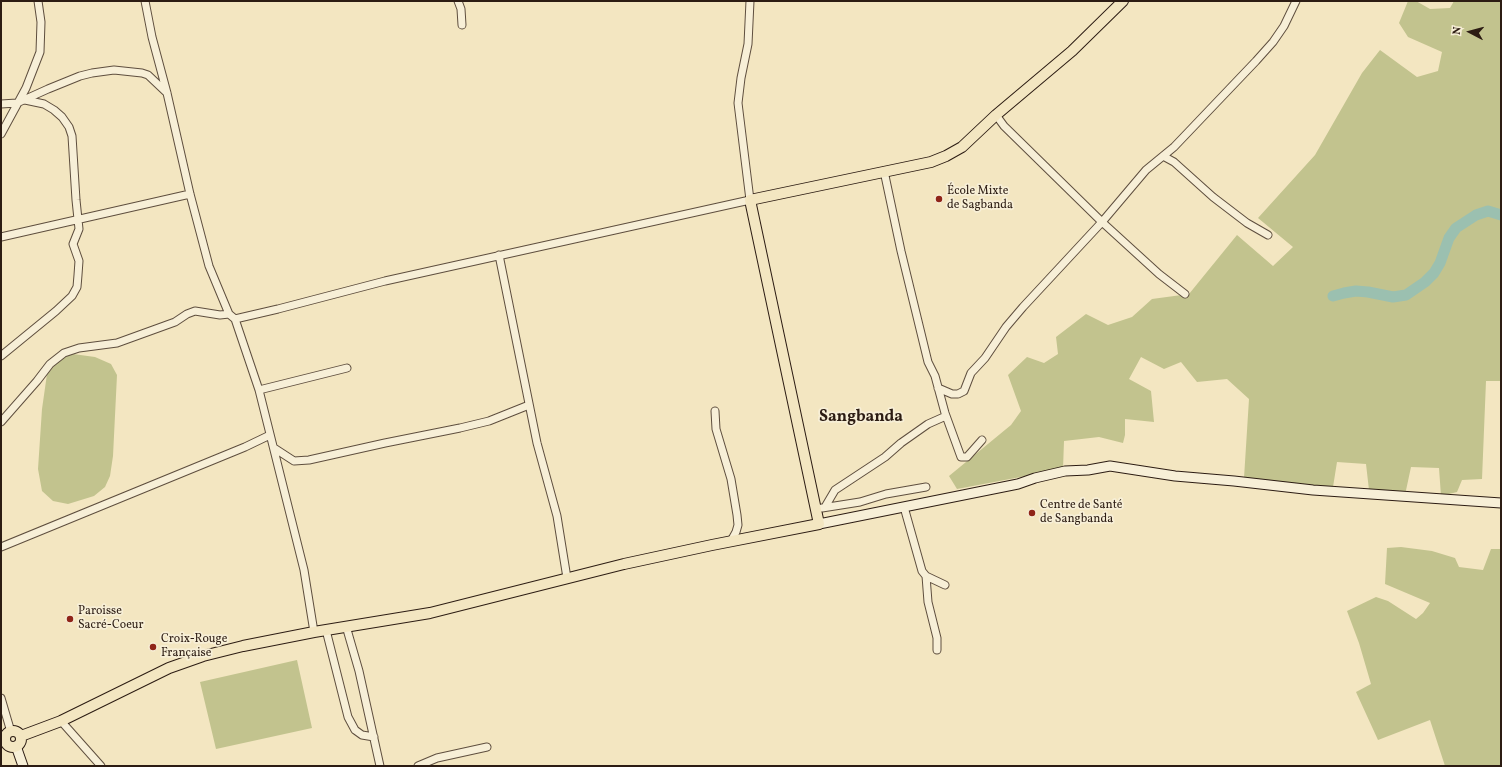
<!DOCTYPE html>
<meta charset="utf-8">
<style>
body{margin:0}
#map{position:relative;width:1502px;height:767px;overflow:hidden;background:#f3e6c1;font-family:Vollkorn,serif}
canvas{display:block}
.frame{position:absolute;inset:0;border:2px solid #2c1c13;pointer-events:none}
.north{position:absolute;left:1450px;top:12px;width:40px;height:40px;-webkit-text-stroke:3px #f7efd7;paint-order:stroke;rotate:276deg;font-size:11px;font-weight:700;line-height:16px;text-align:center;color:#2c1c13}
.north::after{content:'';display:block;margin:auto;width:14px;height:18px;background:#2c1c13;clip-path:polygon(50% 0,100% 100%,50% 72%,0 100%)}
</style>
<div id="map">
<canvas width="1502" height="767"></canvas>
<div class="frame"></div>
<div class="north">N</div>
</div>
<script>
const c = document.querySelector('canvas').getContext('2d');
c.lineJoin = 'round';
function fill(path, color) { c.fillStyle = color; c.fill(path, 'evenodd'); }
const poly = rows => new Path2D(rows.map(r => 'M' + r).join(''));
function trace(path, color, width, dash) { c.strokeStyle = color; c.lineWidth = width; c.lineCap = dash ? 'butt' : 'round'; c.setLineDash(dash || []); c.stroke(path); }
function label(font, color, halo, rows, align = 'center') {
  c.font = font + ' Vollkorn,serif'; c.lineWidth = 3.5; c.setLineDash([]); c.textBaseline = 'middle'; c.strokeStyle = halo; c.fillStyle = color; for (const [text, x, y, turn = 0] of rows) {
    c.save(); c.translate(x, y); c.rotate((+turn || 0) * Math.PI / 180); c.textAlign = isNaN(turn) ? turn : align; if (halo) c.strokeText(text, 0, 0); c.fillText(text, 0, 0); c.restore();
  }
}
fill(poly([
 [1408,1,1416,1,1430,9,1450,8,1454,1,1501,1,1501,381,1486,381,1482,479,1462,480,1457,492,1441,496,1439,468,1411,467,1405,495,1369,490,1366,464,1337,462,1333,487,1244,478,1249,399,1227,379,1197,382,1181,362,1164,369,1141,357,1129,379,1151,391,1154,422,1125,419,1125,435,1123,443,1099,437,1064,441,1063,469,957,489,949,476,1011,425,1021,411,1008,375,1027,357,1044,363,1058,354,1056,337,1086,314,1108,325,1132,317,1152,299,1189,294,1237,235,1273,266,1293,247,1258,218,1315,155,1362,73,1380,50,1417,77,1438,71,1442,52,1408,37,1399,23],
 [73,354,95,357,111,364,117,375,113,456,110,476,105,487,94,496,68,504,53,501,42,491,38,469,42,409,47,374,62,357],
 [1401,547,1432,551,1455,558,1459,567,1483,570,1491,549,1501,549,1501,766,1445,766,1430,720,1378,740,1356,692,1371,684,1359,643,1347,611,1376,597,1388,601,1416,619,1423,613,1430,603,1385,584,1387,548],
 [297,660,312,728,216,749,200,682]
]), '#c2c38e');
trace(poly([
 [1333,296,1344,293,1356,291,1368,292,1393,297,1406,295,1425,282,1434,273,1440,263,1449,238,1456,228,1476,215,1488,211,1501,215]
]), '#9bc0b0', 11);
const street = poly([
 [145,1,152,37,167,93,190,194,209,266,229,314,235,319,259,390,304,570,314,632],
 [458,1,461,9,462,25],
 [1,104,17,103,48,89,80,76,92,73,114,70,142,73,148,75,167,93],
 [996,115,1004,126,1102,222,1159,274,1185,294],
 [1,134,26,88,40,52,41,22,38,1],
 [1163,156,1174,162,1213,197,1247,223,1268,235],
 [884,171,901,251,928,362,935,376,945,413,961,457,967,457,982,440],
 [1,237,190,194],
 [499,255,537,443,557,516,567,578],
 [235,319,278,309,385,281,750,200,738,103,741,78,748,44,750,1],
 [1,356,56,311,72,296,77,287,78,275,79,261,73,244,79,229,76,200,72,136,69,127,62,117,54,110,44,104,25,100],
 [938,388,952,394,958,394,964,391,971,373,985,358,1006,327,1023,307,1102,222,1146,170,1174,147,1256,61,1273,42,1284,26,1296,1],
 [259,390,347,368],
 [715,411,716,429,731,479,737,515,738,525,736,532,731,541],
 [1,422,37,381,50,364,64,353,79,348,117,343,175,322,187,314,195,311,220,315,229,314],
 [274,448,294,461,309,460,385,443,460,428,489,421,529,405],
 [825,507,835,490,885,457,901,443,928,424,946,416],
 [904,507,922,571,926,576,945,585],
 [822,508,860,502,886,494,926,487],
 [1,547,245,447,270,435],
 [926,576,928,602,937,638,937,650],
 [346,626,359,671,380,766],
 [326,630,348,717,355,730,362,735,374,737],
 [1,698,11,732],
 [61,721,101,766],
 [418,766,437,758,487,747]
]);
const secondary = poly([
 [819,524,1018,484,1035,478,1065,471,1088,470,1110,466,1175,476,1234,481,1313,490,1501,503],
 [16,746,23,766]
]);
const primary = poly([
 '5 739a8 8 0 1 1 16 0a8 8 0 1 1-16 0Z',
 [21,736,61,721,169,668,203,656,243,646,314,632,430,613,624,564,712,545,819,524,750,200,931,162,946,156,962,147,996,115,1072,51,1123,1]
]);
trace(street, '#5e4e3e', 9);
trace(secondary, '#2c1c13', 11);
trace(primary, '#2c1c13', 12);
trace(street, '#f7efd7', 7);
trace(secondary, '#f7efd7', 9);
trace(primary, '#f3e6c1', 10);
for (const [x, y, r, color] of [
 [939,199,4,"#8f2418"],
 [1032,513,4,"#8f2418"],
 [70,619,4,"#8f2418"],
 [153,647,4,"#8f2418"]
]) { const dot = new Path2D(); dot.arc(x, y, r, 0, 2 * Math.PI); c.fillStyle = color; c.fill(dot); trace(dot, '#f7efd7', 1.5); }
label('12px', '#2c1c13', '#f7efd7', [
 ["École Mixte",947,192],
 ["de Sagbanda",947,206],
 ["Centre de Santé",1040,506],
 ["de Sangbanda",1040,520],
 ["Paroisse",78,612],
 ["Sacré-Coeur",78,626],
 ["Croix-Rouge",161,640],
 ["Française",161,654]
], 'left');
label('bold 16px', '#2c1c13', '#f7efd7', [
 ["Sangbanda",861,418]
]);
</script>
